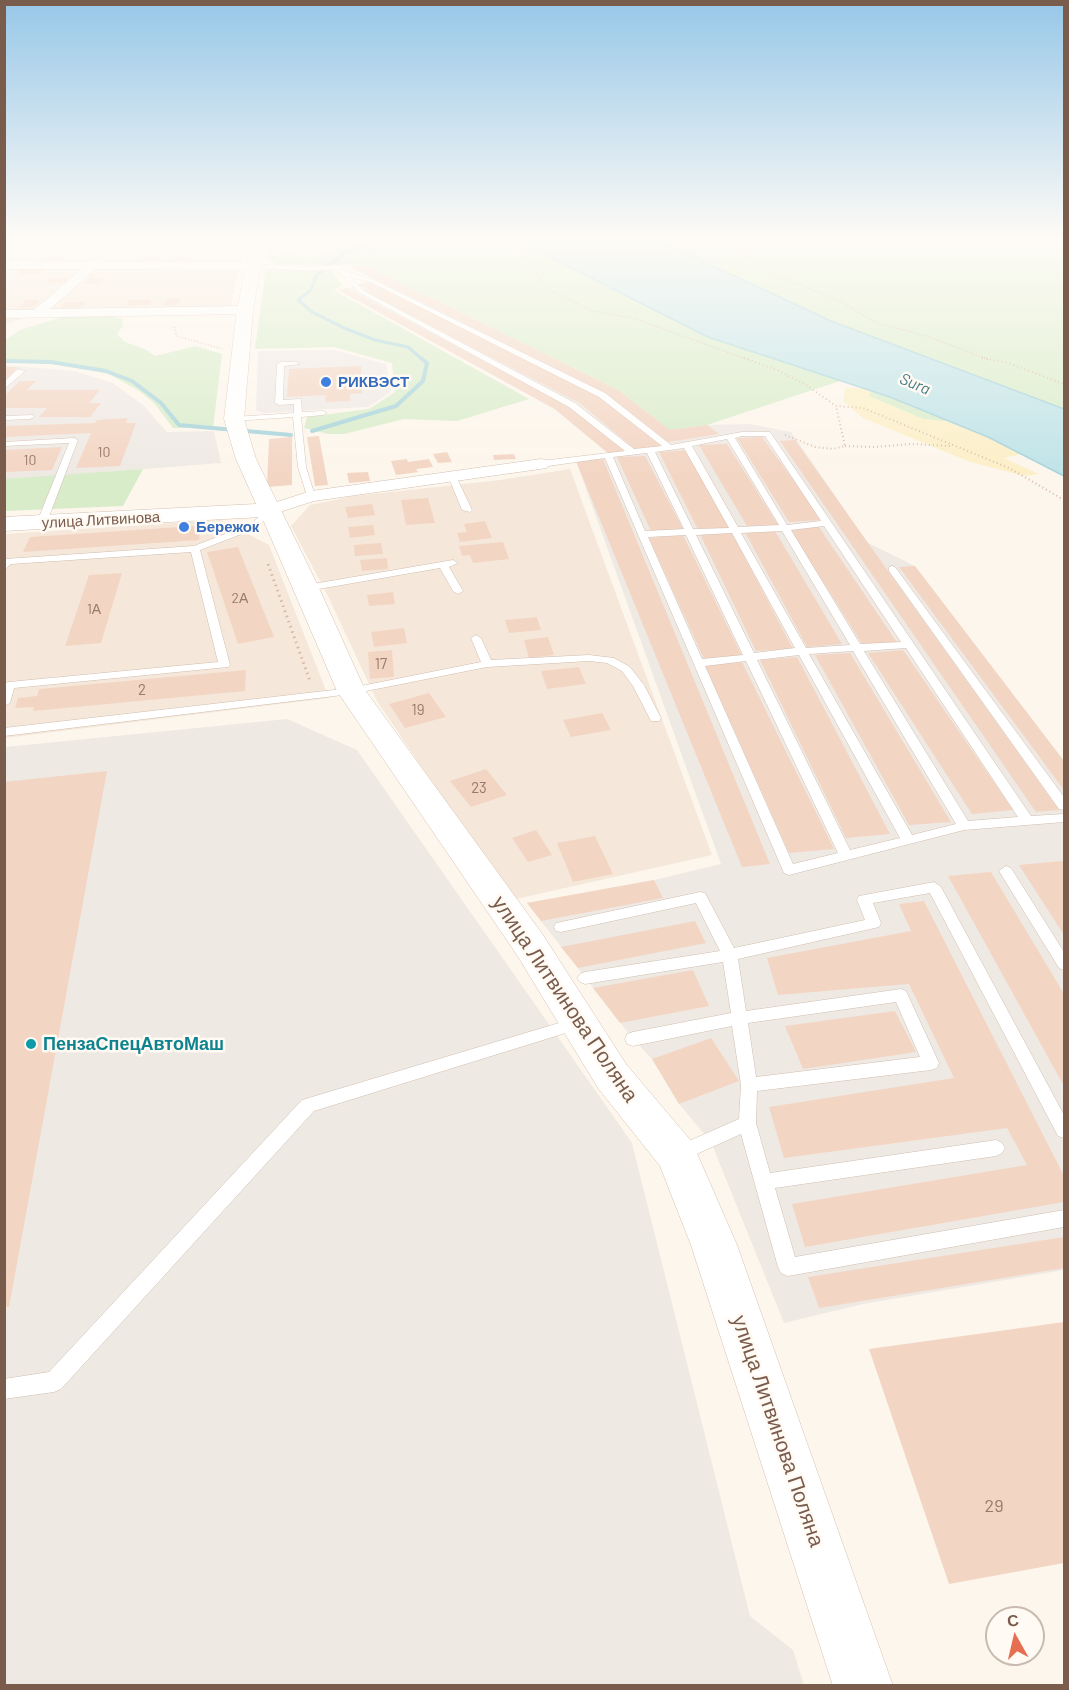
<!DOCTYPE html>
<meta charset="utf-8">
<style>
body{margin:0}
#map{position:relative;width:1069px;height:1690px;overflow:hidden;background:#fdf6ec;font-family:Barlow,sans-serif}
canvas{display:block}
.frame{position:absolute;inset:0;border:6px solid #7a5c4d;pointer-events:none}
.north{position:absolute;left:985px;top:1606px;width:60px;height:60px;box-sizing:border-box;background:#fffaf3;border:2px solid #cabbb1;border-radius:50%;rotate:352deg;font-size:16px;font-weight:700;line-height:24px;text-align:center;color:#7a5c4d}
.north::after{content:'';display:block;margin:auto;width:21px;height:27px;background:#e76f51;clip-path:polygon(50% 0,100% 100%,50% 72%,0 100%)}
</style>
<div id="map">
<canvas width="1069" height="1690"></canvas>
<div class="frame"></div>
<div class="north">С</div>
</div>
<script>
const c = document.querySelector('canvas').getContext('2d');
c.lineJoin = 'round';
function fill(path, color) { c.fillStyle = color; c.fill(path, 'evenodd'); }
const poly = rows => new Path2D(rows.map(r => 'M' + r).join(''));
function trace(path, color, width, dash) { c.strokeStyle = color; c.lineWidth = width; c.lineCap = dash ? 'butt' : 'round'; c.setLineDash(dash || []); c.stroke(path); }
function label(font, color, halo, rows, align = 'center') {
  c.font = font + ' Barlow,sans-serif'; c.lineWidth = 5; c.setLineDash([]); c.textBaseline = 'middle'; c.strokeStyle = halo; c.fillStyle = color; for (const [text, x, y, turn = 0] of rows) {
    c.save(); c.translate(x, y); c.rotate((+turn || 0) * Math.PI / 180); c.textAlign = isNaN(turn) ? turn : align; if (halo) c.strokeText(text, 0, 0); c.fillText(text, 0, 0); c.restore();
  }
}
fill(poly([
 [4,240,245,240,230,309,46,311,5,325],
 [570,469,712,855,516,899,433,784,377,701,327,594,291,526,310,505,354,496,500,480],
 [221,520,269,545,329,698,5,738,5,534]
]), '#f5e8da');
fill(poly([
 [364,265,618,390,670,430,707,425,750,424,791,432,868,543,915,566,1064,761,1064,1270,863,1304,784,1323,711,1142,679,1104,652,1059,633,1039,527,903,654,880,721,864,576,461,608,453,554,409,338,290,376,281,350,267],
 [334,350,386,364,391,392,368,407,263,413,256,410,258,351],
 [4,365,75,371,113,383,143,405,167,432,214,431,221,463,5,480],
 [287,719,357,750,632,1143,750,1616,793,1650,804,1685,5,1686,5,747]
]), '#efe9e4');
fill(poly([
 [358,240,516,240,708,337,840,381,707,425,670,430,618,390,364,265,276,265,266,256,271,246,310,258],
 [657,240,1064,240,1064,409,831,321],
 [266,269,332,270,342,286,334,290,529,399,457,421,404,419,344,434,328,434,304,428,307,417,369,409,395,392,392,363,334,347,255,349],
 [72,314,102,314,122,319,123,326,117,334,125,342,145,349,155,356,195,346,222,354,213,428,173,428,154,403,139,391,109,374,69,365,5,362,5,340,20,330],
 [872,391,890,397,951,422,923,419,868,396],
 [143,469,123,506,5,511,4,479]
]), '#d8ecc9');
fill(poly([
 [845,388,861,388,872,391,869,396,923,419,951,422,988,437,1022,454,1004,458,1039,474,1025,476,970,462,863,418,843,401]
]), '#fcefc7');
const water = poly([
 [516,240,657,240,831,321,1064,409,1064,476,988,437,890,397,708,337,516,240]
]);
fill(water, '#bfe3e8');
trace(water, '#a5d3da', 1.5);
trace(poly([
 [377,240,346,252,317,275,310,291,298,300,312,312,344,328,375,340,408,347,423,360]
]), '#a5d3da', 3);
trace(poly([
 [4,361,51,362,106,371,132,381,161,403,179,425,291,435],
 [312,431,396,406,423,381,427,363,421,358]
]), '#a5d3da', 4);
fill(poly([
 [193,243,224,243,221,248,190,248],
 [49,244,66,245,59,249,42,249],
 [17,245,36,245,29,249,10,249],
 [90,246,108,246,102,250,84,250],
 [66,257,61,262,37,262,41,259],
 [144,257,163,257,157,262,139,262],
 [175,257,193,258,188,263,169,263],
 [364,265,618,390,670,430,707,425,719,434,668,442,606,393,350,267],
 [23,268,45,268,39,275,17,275],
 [51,278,70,278,64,283,45,283],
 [89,278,106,278,100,284,83,284],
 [369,282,605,399,662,446,637,451,581,404,363,290,367,289,356,284],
 [346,288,570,407,625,451,609,454,555,409,338,290],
 [167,299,181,299,177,305,163,305],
 [26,300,40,300,34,307,19,308],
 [130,300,152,300,149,305,127,305],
 [65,302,86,302,82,307,61,308],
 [361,366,362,393,350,394,350,401,325,402,326,395,287,397,289,369],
 [5,367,18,367,5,380],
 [20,381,36,381,27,390,100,390,89,403,101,403,90,417,39,417,47,408,4,408,4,396],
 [128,418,126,423,136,423,120,466,76,468,91,433,4,437,4,426,95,423,97,420],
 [319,436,328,485,315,486,307,437],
 [292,437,292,485,267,487,269,439],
 [762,437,822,520,789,522,737,438],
 [795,440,868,543,1059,810,1036,812,780,441],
 [727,444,778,525,747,526,699,445],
 [62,447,52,470,4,472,4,450],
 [688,450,730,529,698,530,659,452],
 [447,452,452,462,438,463,433,454],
 [514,454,516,459,494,460,493,455],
 [645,456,683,529,651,531,617,457],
 [407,459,408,462,429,459,433,467,416,469,418,472,396,475,391,461],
 [603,459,770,864,742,867,576,461],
 [368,472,370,481,349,483,347,473],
 [428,498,435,523,406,525,401,500],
 [372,504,375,515,348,518,345,507],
 [485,521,492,538,460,542,457,533,467,532,464,524],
 [213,523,212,532,200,533,199,540,23,552,30,537,195,526,195,524],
 [373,525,375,535,350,538,348,527],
 [819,527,898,644,864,647,790,529],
 [775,531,842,644,807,647,745,532],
 [732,533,793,649,756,651,700,534],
 [683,535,742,656,704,659,649,538],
 [503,542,509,559,473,563,470,555,462,556,459,546],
 [381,543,383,554,355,556,354,545],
 [238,547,274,637,238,644,207,552],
 [387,558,388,569,362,571,360,560],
 [915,566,1064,761,1064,790,899,567],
 [122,573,101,643,65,646,89,575],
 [393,592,395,604,369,606,367,595],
 [537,617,541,630,509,633,505,620],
 [404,628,407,643,374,647,371,632],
 [548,637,554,655,529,658,524,640],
 [392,650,394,677,370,679,368,652],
 [903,650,1013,810,972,814,868,653],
 [850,653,951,822,909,825,815,655],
 [797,657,890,834,846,838,760,660],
 [742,662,834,849,789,853,705,665],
 [579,667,586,684,547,689,541,671],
 [246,670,245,691,33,711,34,707,15,708,18,698,37,696,39,689],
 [429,693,446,717,405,728,389,704],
 [602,713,611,730,571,737,563,720],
 [486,769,507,795,471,807,450,781],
 [107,771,9,1307,4,1307,4,782],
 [536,830,552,855,528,862,512,838],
 [595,836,613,874,573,882,557,843],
 [1062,861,1064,864,1064,935,1019,865],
 [991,872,1064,994,1064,1086,948,876],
 [654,880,663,898,541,921,527,903],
 [924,901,1064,1176,1064,1202,805,1247,792,1204,1027,1165,1007,1128,784,1158,769,1107,954,1078,909,984,778,995,767,958,911,931,899,904],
 [695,921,706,943,578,968,561,947],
 [693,970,709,1006,620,1023,593,988],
 [895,1011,916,1052,803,1069,785,1026],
 [711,1038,739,1081,679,1104,652,1059],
 [1064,1237,1064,1268,819,1308,808,1277],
 [1064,1322,1064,1563,949,1584,869,1349]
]), '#f3d5c3');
const service = poly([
 [253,264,310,267,337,265,345,271,374,280,605,393,671,445,742,432,770,432,1031,816,1064,814,1064,822,964,830,789,875,784,873,605,458,541,467,537,464,541,461,625,451,569,407,360,293,336,269,310,271,251,267,253,264],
 [350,277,370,282,599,397,662,446,634,449,575,403,364,291,350,277],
 [742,436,765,436,821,521,787,525,735,438,742,436],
 [727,439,779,525,738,527,692,446,727,439],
 [684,448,729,528,693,529,655,452,684,448],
 [647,453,684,529,645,531,613,457,647,453],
 [824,526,901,642,860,644,791,530,824,526],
 [782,531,850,645,806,648,741,533,782,531],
 [732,533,795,648,754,653,696,535,732,533],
 [686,535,743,655,702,659,648,537,686,535],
 [906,648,1018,817,968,821,864,651,906,648],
 [853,651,956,824,912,835,809,654,853,651],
 [799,655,900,838,850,850,757,660,799,655],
 [746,661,838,853,793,864,705,666,746,661],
 [281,362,296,362,300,364,284,366,283,400,301,399,302,412,323,411,327,413,323,415,301,417,306,467,315,496,311,499,307,496,298,467,293,417,234,421,230,419,234,417,294,413,294,404,279,405,275,403,277,364,281,362],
 [18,369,25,371,4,389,4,382,18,369],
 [33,415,34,417,30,419,4,420,4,416,33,415],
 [74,438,78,440,47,522,39,524,37,522,69,443,4,446,4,442,74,438],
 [449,474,456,476,472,510,470,512,462,510,448,476,449,474],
 [270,507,275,510,257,528,200,550,230,665,228,667,14,688,10,703,4,706,4,683,9,682,218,662,191,552,11,564,4,570,5,559,194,546,251,524,270,507],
 [453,560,458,563,449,567,463,591,458,594,453,591,440,568,307,591,302,588,307,585,453,560],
 [892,566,895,567,1064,797,1064,810,1059,809,889,571,889,567,892,566],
 [476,635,481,638,491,660,589,655,614,658,630,667,644,685,661,718,659,721,651,721,633,686,622,671,607,663,589,661,487,667,351,694,4,736,4,728,351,688,481,662,471,638,476,635],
 [1006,866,1011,868,1064,952,1064,970,1059,968,999,871,1006,866],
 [934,882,941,887,1064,1115,1064,1138,1058,1136,930,893,873,903,881,923,879,927,738,959,746,1011,901,989,906,991,939,1063,937,1068,931,1070,757,1091,756,1123,770,1173,996,1140,1002,1143,1005,1148,1002,1153,996,1156,775,1188,795,1257,1064,1210,1064,1227,788,1276,781,1273,778,1267,741,1134,679,1162,673,1160,670,1154,673,1148,739,1119,741,1085,732,1026,633,1046,627,1044,625,1039,627,1034,633,1032,731,1013,723,962,585,984,580,982,577,978,580,974,585,972,720,951,696,903,561,932,556,931,554,927,556,923,561,922,700,892,705,893,734,948,865,920,857,900,859,896,934,882],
 [896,1002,920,1057,756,1077,748,1023,896,1002],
 [579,1017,585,1019,587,1023,585,1027,314,1111,61,1389,54,1392,4,1399,4,1379,49,1372,302,1100,579,1017]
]);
const minor = poly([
 [4,240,262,240,264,242,258,245,4,243,4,240],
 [99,257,103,258,104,262,253,262,259,266,253,270,96,269,50,309,245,306,251,310,245,314,4,318,4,310,34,310,82,269,4,269,4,261,90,262,99,257],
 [541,459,547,460,549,464,547,468,314,501,270,515,264,514,261,510,264,506,311,491,541,459]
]);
const secondary = poly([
 [251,240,265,240,253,310,244,419,256,459,319,588,365,690,543,935,626,1064,692,1142,737,1245,893,1686,833,1686,691,1245,660,1166,598,1088,517,955,337,691,262,517,4,531,4,517,256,504,236,459,224,419,237,310,251,240]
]);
trace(service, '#d1beb0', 1);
trace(minor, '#d1beb0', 1);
trace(secondary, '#d6c0b0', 1);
trace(poly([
 [502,240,520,247,546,288,592,311,633,318,749,360],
 [737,240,735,247,772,274,836,299,877,323,926,336,990,360],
 [361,264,373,261,366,249,390,240],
 [174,327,177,336,223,349]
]), '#d9b8a5', 1.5, [1, 2]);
trace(poly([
 [744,358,777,370,806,385,836,406,863,408,1009,468,1064,500],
 [982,358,1008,363,1064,384],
 [785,435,815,447,833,449,845,446,836,406],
 [845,446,875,447,910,444,952,446]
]), '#d9b8a5', 2, [1, 3]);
trace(poly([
 [268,564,310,681]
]), '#d9b8a5', 3, [1.5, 4]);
fill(service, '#fff');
fill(minor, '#fff');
fill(secondary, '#fff');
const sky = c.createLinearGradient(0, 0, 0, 477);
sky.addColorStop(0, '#97c7e8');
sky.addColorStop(0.5, '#fefbf6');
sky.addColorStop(1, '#fefbf600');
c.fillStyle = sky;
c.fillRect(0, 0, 1069, 477);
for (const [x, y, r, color] of [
 [326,382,6,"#3f7fe0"],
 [184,527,6,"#3f7fe0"],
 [31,1044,6,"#0f9aa8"]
]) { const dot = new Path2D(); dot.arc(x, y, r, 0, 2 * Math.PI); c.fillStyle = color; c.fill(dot); trace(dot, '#fffaf3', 2); }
label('14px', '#987a6a', null, [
 ["10",104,452],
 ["10",30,460],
 ["2А",240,598],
 ["1А",94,609]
]);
label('bold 15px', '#366cbe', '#fffaf3', [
 ["РИКВЭСТ",338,382],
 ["Бережок",196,527]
], 'left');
label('15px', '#7a5c4d', '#fffaf3', [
 ["улица Литвинова",101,520,-3]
]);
label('15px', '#987a6a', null, [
 ["17",381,664],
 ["2",142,690],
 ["19",418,710],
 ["23",479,788]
]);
label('italic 16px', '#437c86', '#fffaf3', [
 ["Sura",915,384,23]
]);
label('bold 18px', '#0d838f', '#fffaf3', [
 ["ПензаСпецАвтоМаш",43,1044]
], 'left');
label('18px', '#987a6a', null, [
 ["29",994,1506]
]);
label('21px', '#7a5c4d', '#fffaf3', [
 ["улица Литвинова Поляна",565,999,56],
 ["улица Литвинова Поляна",778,1431,71]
]);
</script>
